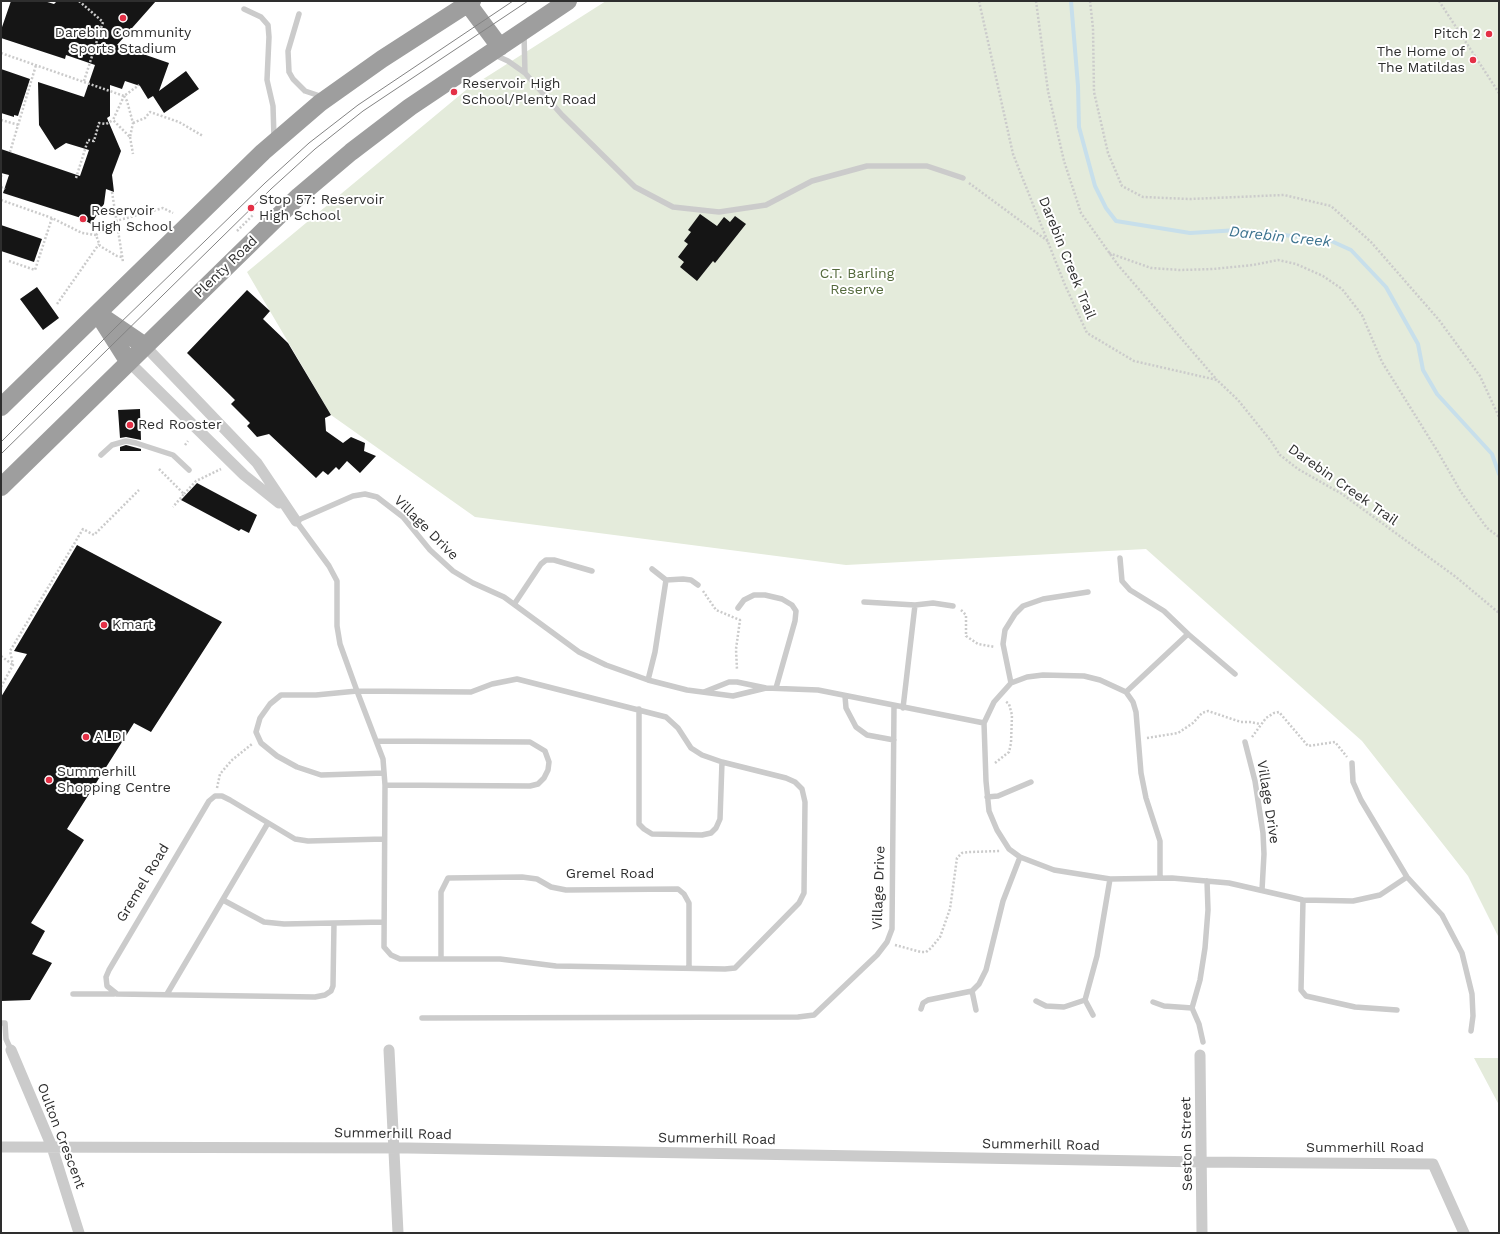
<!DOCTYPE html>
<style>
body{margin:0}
#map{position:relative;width:1500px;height:1234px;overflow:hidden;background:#fff;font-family:"Work Sans",sans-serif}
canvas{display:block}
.frame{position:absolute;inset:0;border:2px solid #2e2e2e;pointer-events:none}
</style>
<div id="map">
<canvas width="1500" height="1234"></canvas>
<div class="frame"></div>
</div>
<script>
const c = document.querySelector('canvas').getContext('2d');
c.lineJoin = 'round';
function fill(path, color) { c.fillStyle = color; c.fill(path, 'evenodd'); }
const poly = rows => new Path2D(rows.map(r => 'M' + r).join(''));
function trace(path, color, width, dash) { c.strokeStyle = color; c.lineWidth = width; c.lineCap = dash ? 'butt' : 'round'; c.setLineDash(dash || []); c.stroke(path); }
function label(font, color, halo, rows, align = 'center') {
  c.font = font + ' "Work Sans",sans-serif'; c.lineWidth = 4; c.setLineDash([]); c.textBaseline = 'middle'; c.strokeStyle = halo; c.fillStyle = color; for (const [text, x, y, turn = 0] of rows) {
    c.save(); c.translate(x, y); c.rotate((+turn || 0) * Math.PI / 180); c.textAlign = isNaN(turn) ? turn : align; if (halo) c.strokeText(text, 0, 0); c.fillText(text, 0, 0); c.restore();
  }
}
fill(poly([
 [606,1,1499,1,1499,938,1468,876,1362,741,1146,549,846,565,475,517,331,415,247,272,466,90],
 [1474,1058,1499,1058,1499,1105]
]), '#e4ebdb');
trace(poly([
 [1071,1,1078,86,1079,127,1095,186,1106,208,1116,221,1190,233,1238,230,1329,240,1351,250,1386,287,1418,344,1423,370,1437,394,1492,454,1499,474]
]), '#c7dfeb', 4);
fill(poly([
 [11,1,44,1,54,4,57,1,156,1,117,45,169,63,159,91,186,71,199,89,164,113,153,96,148,99,140,86,125,81,122,89,110,85,110,116,107,118,121,151,112,175,114,192,106,189,104,204,91,224,81,218,3,193,9,175,1,173,1,149,80,176,89,150,66,143,55,150,39,125,38,82,84,97,95,65,66,55,65,59,1,38,1,30],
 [1,69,30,79,18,116,14,115,14,117,1,113],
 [700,214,717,226,724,217,730,222,735,216,746,224,715,263,713,261,697,281,680,267,684,262,678,257,688,244,684,241,691,232,688,230],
 [1,225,42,239,34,262,1,251],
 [37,287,59,318,43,330,20,299],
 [247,290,270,311,263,319,288,343,331,415,325,418,326,431,343,443,351,437,365,443,364,451,376,456,360,473,347,461,339,470,336,467,328,475,323,471,316,478,269,434,257,437,247,426,250,423,231,404,235,400,187,353],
 [140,409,141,440,126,437,120,438,118,410],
 [126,445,141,449,141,451,120,451,120,447],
 [197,483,257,515,249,533,241,529,239,531,181,500],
 [77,545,222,622,151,732,134,723,67,829,84,840,31,923,45,931,32,954,52,963,30,1000,1,1001,1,697,27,654,14,651]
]), '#151515');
trace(poly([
 [79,1,103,22,84,81],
 [979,1,1013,154,1065,285,1087,333,1134,361,1217,380,1238,400,1271,441,1280,455,1298,469,1342,494,1456,577,1499,613],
 [1036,1,1048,91,1064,161,1081,213,1118,265,1217,380],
 [1090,1,1093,28,1094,92,1108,153,1122,186,1143,197,1190,199,1284,195,1331,206,1371,242,1439,320,1480,376,1499,417],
 [1439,1,1499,93],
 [1,53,124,96,139,85],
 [124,96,127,101,133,123,130,137,113,120,124,96],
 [1,120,19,125],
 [133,123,145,118,150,112,179,122,203,136],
 [130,137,133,154],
 [10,152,36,65],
 [1,177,2,173],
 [76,178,88,140,94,141,99,123,106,124,113,120],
 [969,183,1049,242],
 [1,187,5,189],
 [112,192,123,262],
 [1,200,52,218],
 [237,231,254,214],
 [96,235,110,223,116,221,163,208,173,213],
 [1109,253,1151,268,1180,270,1213,269,1253,265,1278,260,1296,264,1323,276,1342,289,1362,315,1382,362,1438,452,1461,492,1487,528,1499,537],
 [9,261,35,270,52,218,82,233,96,235,100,246,117,256,122,257],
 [57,304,99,244],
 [185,445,188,441],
 [159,469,184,494,173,507],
 [184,494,196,481,221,469],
 [703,591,716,610,740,620,736,649,737,670],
 [961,610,966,615,966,636,978,644,995,647],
 [1,656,13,665],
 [1,687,13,665,10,651,83,529,94,535,139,490],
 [1252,737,1266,718,1274,713,1279,712,1308,746,1335,742,1347,757],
 [1147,738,1178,733,1193,723,1202,713,1208,711,1241,722,1250,722,1260,724],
 [995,763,1009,752,1011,743,1012,715,1009,704,1005,701],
 [217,788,220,774,232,760,252,744],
 [895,945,921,952,926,952,931,948,940,937,950,909,957,858,962,853,970,852,1000,851]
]), '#cbcbcb', 2.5, [2, 2]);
trace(poly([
 [244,9,261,17,268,25,269,37,267,80,273,106,274,138],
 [299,14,288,51,289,72,293,79,305,91,323,97],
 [524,34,525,73],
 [495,55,508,61,525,73,562,115,635,187,673,207,719,212,766,205,812,181,867,166,927,166,963,178],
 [101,455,112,445,126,441,136,443,173,455,189,470],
 [1120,558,1122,581,1130,590,1164,611,1188,634,1235,674],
 [652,569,666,580,683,579,691,580,698,585],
 [864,602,915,605,933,603,953,606],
 [515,603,541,564,546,560,554,560,592,571],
 [738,608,744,600,754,595,765,595,782,599,792,605,796,611,795,621,776,688],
 [648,680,655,652,666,580],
 [1011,683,1003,644,1005,630,1015,614,1023,606,1043,599,1088,592],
 [704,692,729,682,737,682,766,688,818,690,984,723],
 [1126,692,1188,634],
 [845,696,846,708,856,727,867,735,894,740],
 [903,708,915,605],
 [639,709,639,824,644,829,652,834,702,835,711,833,716,828,720,819,722,762],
 [377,741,530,742,545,751,549,762,548,770,544,778,538,784,530,786,385,785],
 [1245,742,1255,781,1263,833,1264,854,1262,890],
 [1352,763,1353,782,1361,800,1407,877,1442,915,1462,953,1472,994,1473,1016,1471,1031],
 [384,773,321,775,297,767,277,756,261,743,256,732,260,718,270,704,281,695,316,695,357,691,471,692,492,684,517,679,666,717,678,728,691,748,702,755,722,762,786,778,795,782,802,789,805,802,804,893,799,903,735,968,725,969,556,966,500,959,400,959,391,955,384,947,385,785,383,759,357,691,340,644,337,626,337,581,329,566,296,521,353,496,365,494,377,497,403,517,430,550,453,571,473,583,504,597,579,652,606,665,648,680,687,690,733,696,766,688],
 [987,797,998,796,1031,782],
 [1160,878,1160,841,1146,798,1141,773,1136,712,1133,702,1126,692,1100,680,1084,676,1043,675,1027,677,1011,683,994,702,984,723,986,781,989,811,997,830,1009,849,1020,857,1054,870,1110,879,1172,878,1229,883,1303,900,1353,901,1380,895,1407,877],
 [223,900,264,922,284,924,384,922],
 [1303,900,1301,990,1306,996,1355,1007,1397,1010],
 [334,923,333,986,331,991,325,995,315,997,117,994,107,986,106,977,109,970,209,801,215,796,222,796,230,800,295,839,308,841,384,839],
 [441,959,441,892,448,878,522,877,537,879,551,887,566,890,678,889,684,894,689,903,689,968],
 [972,991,976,1010],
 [73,994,114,994],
 [167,994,268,823],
 [1085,1000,1097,956,1110,879],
 [1036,1001,1046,1006,1064,1007,1085,1000,1093,1015],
 [1153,1002,1164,1006,1192,1008,1199,1024,1203,1042],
 [1192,1008,1200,980,1205,948,1208,910,1207,881],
 [921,1009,923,1003,928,1000,972,991,979,984,986,970,1003,901,1020,857],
 [422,1018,798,1017,814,1015,877,955,887,942,892,929,894,706],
 [1,1023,5,1023,6,1039,11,1050]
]), '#cbcbcb', 5.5);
trace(poly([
 [145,346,257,463,296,521],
 [128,361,244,475,279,503],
 [11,1050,52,1147,79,1233],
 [389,1050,398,1233],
 [1200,1055,1202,1233],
 [1,1147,408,1148,1202,1162,1433,1164,1464,1233]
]), '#cbcbcb', 11);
trace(poly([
 [468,4,500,47],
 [98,314,145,346],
 [102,320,128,361],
 [1,407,263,152,320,103,382,59,472,1],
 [1,487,299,196,351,152,410,107,568,1]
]), '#9e9e9e', 18);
trace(poly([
 [1,442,117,326,265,183,309,143,358,105,513,1],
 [1,454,271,189,315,149,363,111,528,1]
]), '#838383', 1);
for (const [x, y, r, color] of [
 [123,18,4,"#e43046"],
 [1489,34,4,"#e43046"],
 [1473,60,4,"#e43046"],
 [454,92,4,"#e43046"],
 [251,208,4,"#e43046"],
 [83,219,4,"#e43046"],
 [130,425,4,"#e43046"],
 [104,625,4,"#e43046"],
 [86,737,4,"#e43046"],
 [49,780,4,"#e43046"]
]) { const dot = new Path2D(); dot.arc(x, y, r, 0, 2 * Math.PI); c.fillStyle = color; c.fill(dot); trace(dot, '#fff', 1.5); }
label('14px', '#2e2e2e', '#fff', [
 ["Darebin Community",123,33,"center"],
 ["Sports Stadium",123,49,"center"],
 ["Pitch 2",1481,34,"right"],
 ["The Home of",1465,52,"right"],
 ["The Matildas",1465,68,"right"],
 ["Reservoir High",462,84],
 ["School/Plenty Road",462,100],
 ["Stop 57: Reservoir",259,200],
 ["High School",259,216],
 ["Reservoir",91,211],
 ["High School",91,227],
 ["Red Rooster",138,425],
 ["Kmart",112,625],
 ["ALDI",94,737],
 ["Summerhill",57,772],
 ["Shopping Centre",57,788]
], 'left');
label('14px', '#2e2e2e', '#fff', [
 ["Darebin Creek Trail",1067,258,68],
 ["Plenty Road",226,267,-44],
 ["Darebin Creek Trail",1343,485,35],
 ["Village Drive",426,528,45],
 ["Village Drive",1268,802,81],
 ["Gremel Road",610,874],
 ["Gremel Road",143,883,-59],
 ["Village Drive",879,888,-88],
 ["Summerhill Road",393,1134,1],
 ["Oulton Crescent",61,1136,69],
 ["Summerhill Road",717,1139,1],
 ["Seston Street",1187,1144,-91],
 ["Summerhill Road",1041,1145,1],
 ["Summerhill Road",1365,1148]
]);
label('14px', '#53693b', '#fff', [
 ["C.T. Barling",857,274],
 ["Reserve",857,290]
]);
label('italic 15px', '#3c738f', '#fff', [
 ["Darebin Creek",1280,237,6]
]);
</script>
